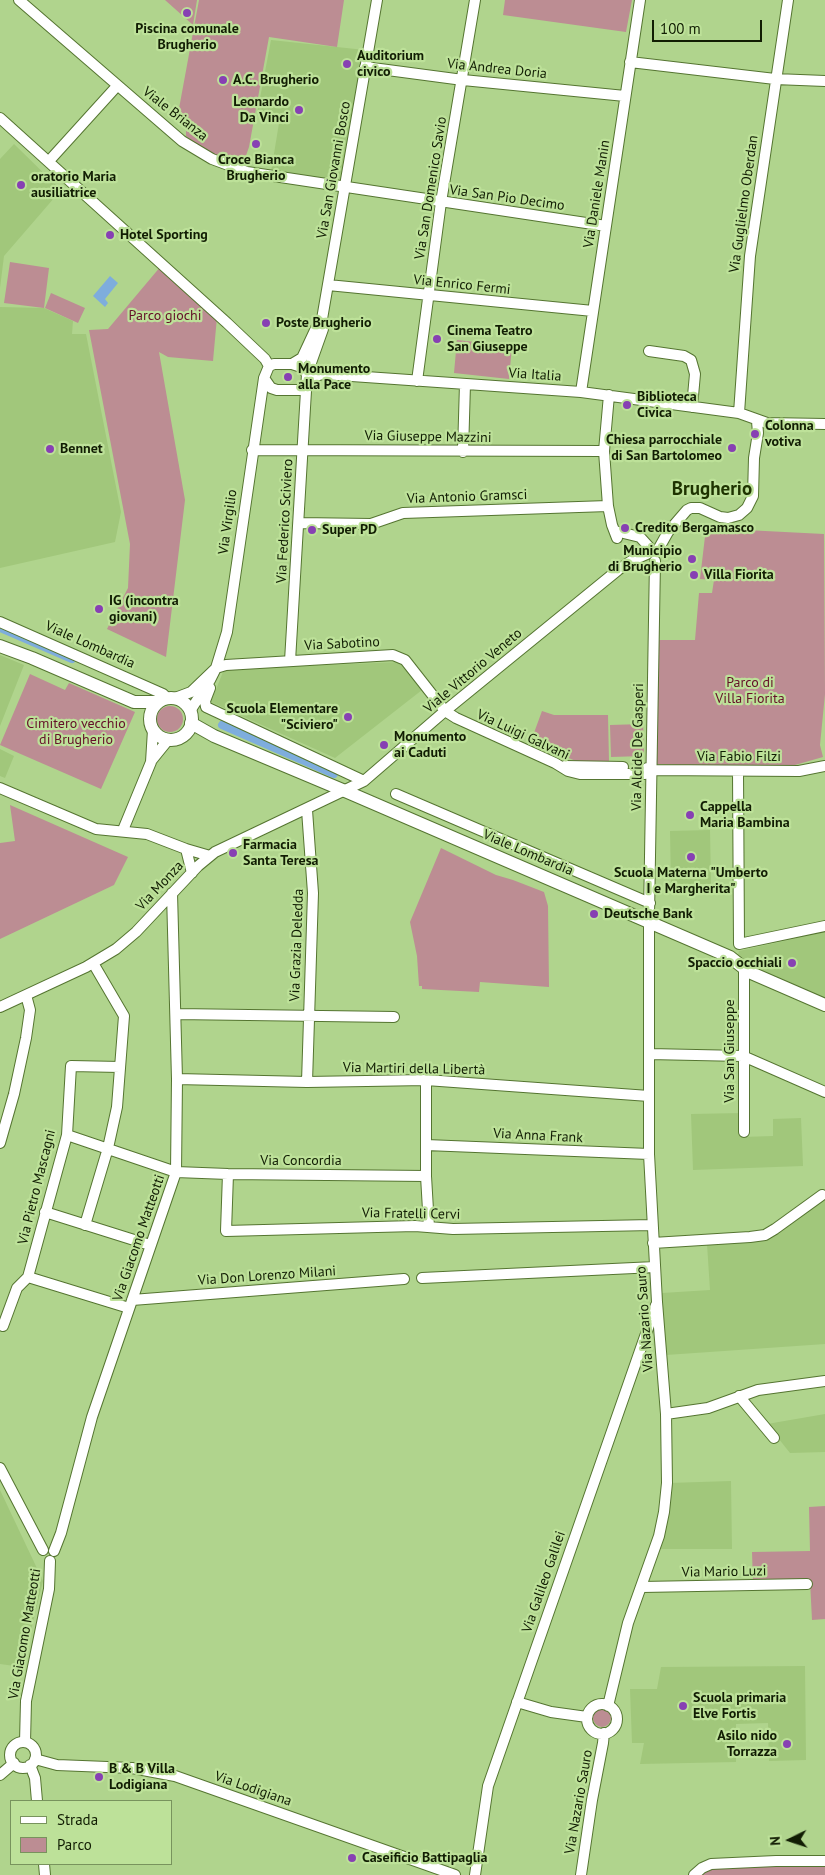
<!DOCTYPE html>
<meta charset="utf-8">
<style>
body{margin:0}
#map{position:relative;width:825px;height:1875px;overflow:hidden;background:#b0d48d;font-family:"PT Sans",sans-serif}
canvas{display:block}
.legend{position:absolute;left:10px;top:1800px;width:162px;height:65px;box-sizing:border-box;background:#bde199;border:1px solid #78935d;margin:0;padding:6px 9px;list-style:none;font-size:15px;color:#111d03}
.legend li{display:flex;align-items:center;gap:10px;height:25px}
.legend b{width:25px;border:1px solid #78935d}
.north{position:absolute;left:765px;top:1815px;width:50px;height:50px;-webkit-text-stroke:4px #bde199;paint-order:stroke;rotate:266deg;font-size:14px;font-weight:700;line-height:20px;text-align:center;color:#111d03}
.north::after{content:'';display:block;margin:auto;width:18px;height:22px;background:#111d03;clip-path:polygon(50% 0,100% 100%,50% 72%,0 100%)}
.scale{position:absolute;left:652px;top:20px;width:110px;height:22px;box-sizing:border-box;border:2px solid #111d03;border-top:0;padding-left:6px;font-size:15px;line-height:18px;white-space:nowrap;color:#111d03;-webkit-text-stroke:4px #bde199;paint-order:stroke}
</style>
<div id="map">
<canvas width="825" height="1875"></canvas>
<ul class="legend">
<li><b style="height:6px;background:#fff"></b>Strada</li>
<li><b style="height:14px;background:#bc8d93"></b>Parco</li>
</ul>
<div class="north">N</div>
<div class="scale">100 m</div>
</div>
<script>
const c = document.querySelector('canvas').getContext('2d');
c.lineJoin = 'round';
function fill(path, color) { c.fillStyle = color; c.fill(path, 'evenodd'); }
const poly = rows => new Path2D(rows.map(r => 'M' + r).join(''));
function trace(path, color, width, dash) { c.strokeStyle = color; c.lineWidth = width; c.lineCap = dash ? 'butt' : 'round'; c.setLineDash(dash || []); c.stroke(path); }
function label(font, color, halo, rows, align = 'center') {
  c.font = font + ' "PT Sans",sans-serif'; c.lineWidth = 4.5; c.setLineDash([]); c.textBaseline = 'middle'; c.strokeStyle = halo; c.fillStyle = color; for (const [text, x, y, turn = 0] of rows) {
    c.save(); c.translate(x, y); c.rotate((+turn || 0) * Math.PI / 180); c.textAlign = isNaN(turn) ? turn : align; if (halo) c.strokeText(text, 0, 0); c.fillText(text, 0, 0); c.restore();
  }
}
fill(poly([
 [271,40,365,50,342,184,271,172,280,117,257,114],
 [14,144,61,190,4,256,0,288,0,159],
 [0,307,44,308,73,321,72,334,86,334,121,512,115,542,0,568],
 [0,655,24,665,0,726],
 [400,662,422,690,335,758,211,702,223,672,230,669],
 [0,749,14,756,5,778,0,776],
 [710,830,711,884,671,884,670,831],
 [825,932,825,1003,748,970,737,958,739,951],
 [742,1113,742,1137,773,1136,773,1119,801,1118,803,1166,693,1170,691,1114],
 [825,1198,825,1344,666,1355,662,1293,710,1290,707,1244,763,1240,771,1238],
 [825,1414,825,1452,790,1453,767,1424],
 [731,1481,732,1549,656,1549,669,1483],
 [0,1490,43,1581,22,1667,0,1664],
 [805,1666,806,1760,769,1761,768,1723,736,1724,736,1762,640,1764,644,1743,632,1743,630,1689,657,1689,661,1667]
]), '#a1c77b');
fill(poly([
 [165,0,197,0,193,25],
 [199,0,344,0,337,47,269,37,249,147,243,164,227,160,202,148,186,136,186,122,178,114],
 [505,0,632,0,626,32,503,15],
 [10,262,49,268,44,308,4,303],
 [161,266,217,317,213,361,168,357,159,352,185,500,166,657,107,629,128,588,130,544,89,330,108,329],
 [51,293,85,308,78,323,45,308],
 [457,340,512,346,509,379,454,373],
 [706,528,824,534,825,694,820,745,823,757,795,765,734,767,654,764,656,640,695,640,699,593,712,593,714,580,700,579],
 [30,674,65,690,69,683,135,712,101,789,0,745],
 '157 719a13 13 0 1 1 26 0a13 13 0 1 1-26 0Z',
 [542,711,554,715,608,715,609,761,580,763,531,741],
 [643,724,644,756,611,757,610,725],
 [10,805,128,857,114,885,0,939,0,843,15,841],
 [441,848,496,875,513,880,544,892,548,906,549,987,480,982,479,992,422,989,422,986,419,986,417,956,410,922],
 [825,1506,825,1619,812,1620,810,1581,753,1582,752,1552,810,1551,809,1507],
 '593 1718a9 9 0 1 1 18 0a9 9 0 1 1-18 0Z',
 [825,1865,825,1875,701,1875,714,1868,725,1867]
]), '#bc8d93');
fill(poly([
 [110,276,118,283,105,299,108,303,105,307,93,296]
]), '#7eaddd');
trace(poly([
 [0,628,72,659],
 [222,725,334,774]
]), '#7eaddd', 8);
const minor = poly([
 [19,0,182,141,212,159,247,172,606,226],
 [630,62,775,79,825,81],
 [365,67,463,80,625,96],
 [0,118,227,323,265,359,269,366],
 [49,161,117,86],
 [328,285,593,311],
 [649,351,684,356,691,360,695,374,692,407],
 [292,364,302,358,316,328,322,319],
 [307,374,301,367,292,364,274,364,269,366,264,378,271,388,277,390,300,390,307,383],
 [308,378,323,374,581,392,739,413,767,423,825,424],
 [417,381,441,202,475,0],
 [581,392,640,0],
 [609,395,604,451,608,506,612,525,617,538],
 [739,413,750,256,788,0],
 [252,450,604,451],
 [463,452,465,384],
 [299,523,371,524,403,513,608,506],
 [615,531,640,537,650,548],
 [659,548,668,532,687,510,691,508,700,508,720,517,728,518,739,515,747,508,753,496,754,458,758,433,757,421],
 [0,622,163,694,167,698],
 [290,661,307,374,323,329,322,319,377,0],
 [210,688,205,701,206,707,364,781],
 [175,698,191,692,216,668,226,665,393,655,405,660,445,711,456,718,555,763,568,771,580,774,645,774,652,770],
 [190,711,210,680,216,668,227,632,264,378],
 [151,761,168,740],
 [565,766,623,767],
 [647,768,652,770,799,771,825,766],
 [738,771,739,944,825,926],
 [0,788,96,829,147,834,186,849,210,856],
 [396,794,650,903],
 [307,810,313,893,307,1082],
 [123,830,151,762,153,730],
 [186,849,192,873],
 [0,1007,86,967,116,949,136,932,198,866,215,852,364,781,445,711,618,570,631,561,647,554],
 [176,1014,394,1017],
 [649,1054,743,1056,825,1092],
 [177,1079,307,1082,426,1080,649,1096],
 [426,1080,426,1176,429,1227],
 [744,1132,744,969],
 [67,1135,176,1172,228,1174,426,1176],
 [0,1143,14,1094,26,1038,30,1010,26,995],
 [426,1145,649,1154],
 [228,1174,226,1231,415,1226,453,1229,652,1225],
 [45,1212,150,1245],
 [85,1225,108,1148,117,1107,124,1016,93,963],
 [653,1243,750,1237,765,1235,775,1229,822,1195],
 [28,1277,129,1308],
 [422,1278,655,1267],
 [132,1300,404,1279],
 [3,1326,17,1288,28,1277,67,1135,71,1066,120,1067],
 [739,1396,774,1438],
 [666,1414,708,1408,758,1390,825,1381],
 [0,1468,43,1550],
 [54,1551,61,1533,92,1417,176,1172,177,1079,172,893],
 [642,1587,807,1584],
 [517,1702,551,1712,587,1717],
 '587 1719a15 15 0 1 1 30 0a15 15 0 1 1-30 0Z',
 [608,1706,628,1623,659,1536,664,1512,667,1483,666,1414,657,1302,649,1154,649,915,655,561],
 [25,1742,26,1701,49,1589,50,1561],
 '10 1755a13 13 0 1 1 26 0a13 13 0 1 1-26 0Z',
 [35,1759,57,1765,132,1768,175,1776,455,1875],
 [30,1765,35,1778,37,1801],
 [0,1775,14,1763],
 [44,1864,45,1875],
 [475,1875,488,1786,656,1305],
 [581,1875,592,1800,603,1743,604,1733],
 [694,1875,702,1868,711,1864,776,1861,825,1861]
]);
const major = poly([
 [0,646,32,658,134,702,157,702],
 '150 719a21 21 0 1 1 42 0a21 21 0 1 1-42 0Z',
 [191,723,214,736,345,791,730,957,749,972,825,1005]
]);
trace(minor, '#557531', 12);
trace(major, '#557531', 14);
trace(minor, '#fff', 10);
trace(major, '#fff', 12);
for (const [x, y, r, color] of [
 [187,13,5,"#8740b3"],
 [347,64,5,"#8740b3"],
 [223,80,5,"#8740b3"],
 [299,110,5,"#8740b3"],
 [256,144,5,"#8740b3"],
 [21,185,5,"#8740b3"],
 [110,235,5,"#8740b3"],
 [266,323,5,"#8740b3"],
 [437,339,5,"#8740b3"],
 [288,377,5,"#8740b3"],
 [627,405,5,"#8740b3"],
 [755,434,5,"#8740b3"],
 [732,448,5,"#8740b3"],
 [50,449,5,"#8740b3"],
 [625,528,5,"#8740b3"],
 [312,530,5,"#8740b3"],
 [692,559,5,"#8740b3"],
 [694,575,5,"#8740b3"],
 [99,609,5,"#8740b3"],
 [348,717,5,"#8740b3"],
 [384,745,5,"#8740b3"],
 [690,815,5,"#8740b3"],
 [233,853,5,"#8740b3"],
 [691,857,5,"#8740b3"],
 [594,914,5,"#8740b3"],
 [792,963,5,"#8740b3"],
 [683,1706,5,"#8740b3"],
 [787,1744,5,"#8740b3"],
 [99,1777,5,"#8740b3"],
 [352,1858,5,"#8740b3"]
]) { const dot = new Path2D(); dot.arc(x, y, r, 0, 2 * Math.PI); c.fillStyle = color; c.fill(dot); trace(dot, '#bde199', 2); }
label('bold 14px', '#111d03', '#bde199', [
 ["Piscina comunale",187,29,"center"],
 ["Brugherio",187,45,"center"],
 ["Auditorium",357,56],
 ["civico",357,72],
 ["A.C. Brugherio",233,80],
 ["Leonardo",289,102,"right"],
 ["Da Vinci",289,118,"right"],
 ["Croce Bianca",256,160,"center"],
 ["Brugherio",256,176,"center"],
 ["oratorio Maria",31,177],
 ["ausiliatrice",31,193],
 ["Hotel Sporting",120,235],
 ["Poste Brugherio",276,323],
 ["Cinema Teatro",447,331],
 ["San Giuseppe",447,347],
 ["Monumento",298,369],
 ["alla Pace",298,385],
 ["Biblioteca",637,397],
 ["Civica",637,413],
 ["Colonna",765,426],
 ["votiva",765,442],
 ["Chiesa parrocchiale",722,440,"right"],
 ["di San Bartolomeo",722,456,"right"],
 ["Bennet",60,449],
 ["Credito Bergamasco",635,528],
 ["Super PD",322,530],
 ["Municipio",682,551,"right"],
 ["di Brugherio",682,567,"right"],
 ["Villa Fiorita",704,575],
 ["IG (incontra",109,601],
 ["giovani)",109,617],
 ["Scuola Elementare",338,709,"right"],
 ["\"Sciviero\"",338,725,"right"],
 ["Monumento",394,737],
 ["ai Caduti",394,753],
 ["Cappella",700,807],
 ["Maria Bambina",700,823],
 ["Farmacia",243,845],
 ["Santa Teresa",243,861],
 ["Scuola Materna \"Umberto",691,873,"center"],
 ["I e Margherita\"",691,889,"center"],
 ["Deutsche Bank",604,914],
 ["Spaccio occhiali",782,963,"right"],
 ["Scuola primaria",693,1698],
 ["Elve Fortis",693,1714],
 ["Asilo nido",777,1736,"right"],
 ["Torrazza",777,1752,"right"],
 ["B & B Villa",109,1769],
 ["Lodigiana",109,1785],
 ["Caseificio Battipaglia",362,1858]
], 'left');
label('14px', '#111d03', '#bde199', [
 ["Via Andrea Doria",497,69,6],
 ["Viale Brianza",175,114,38],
 ["Via San Giovanni Bosco",334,170,-80],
 ["Via San Domenico Savio",431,188,-81],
 ["Via Daniele Manin",597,194,-81],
 ["Via San Pio Decimo",507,198,8],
 ["Via Guglielmo Oberdan",744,204,-82],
 ["Via Enrico Fermi",462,285,6],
 ["Via Italia",535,375,4],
 ["Via Giuseppe Mazzini",428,437,1],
 ["Via Antonio Gramsci",467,497,-2],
 ["Via Federico Sciviero",285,521,-87],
 ["Via Virgilio",228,522,-82],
 ["Via Sabotino",342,644,-3],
 ["Viale Lombardia",90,645,24],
 ["Viale Vittorio Veneto",473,671,-40],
 ["Via Luigi Galvani",523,735,25],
 ["Via Alcide De Gasperi",638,747,-89],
 ["Via Fabio Filzi",739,757],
 ["Viale Lombardia",528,853,23],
 ["Via Monza",160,886,-47],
 ["Via Grazia Deledda",297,945,-88],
 ["Via San Giuseppe",730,1051,-90],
 ["Via Martiri della Libertà",414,1069,1],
 ["Via Anna Frank",538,1136,3],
 ["Via Concordia",301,1161],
 ["Via Pietro Mascagni",37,1187,-76],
 ["Via Fratelli Cervi",411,1214,1],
 ["Via Giacomo Matteotti",139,1238,-71],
 ["Via Don Lorenzo Milani",267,1276,-4],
 ["Via Nazario Sauro",645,1319,-94],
 ["Via Mario Luzi",724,1572,-1],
 ["Via Galileo Galilei",544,1582,-71],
 ["Via Giacomo Matteotti",25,1634,-80],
 ["Via Lodigiana",253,1789,19],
 ["Via Nazario Sauro",579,1802,-80]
]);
label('14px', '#640f28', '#bde199', [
 ["Parco giochi",165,316],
 ["Parco di",750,683],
 ["Villa Fiorita",750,699],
 ["Cimitero vecchio",76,724],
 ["di Brugherio",76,740]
]);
label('bold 19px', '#1e3300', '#bde199', [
 ["Brugherio",712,490]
]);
</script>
